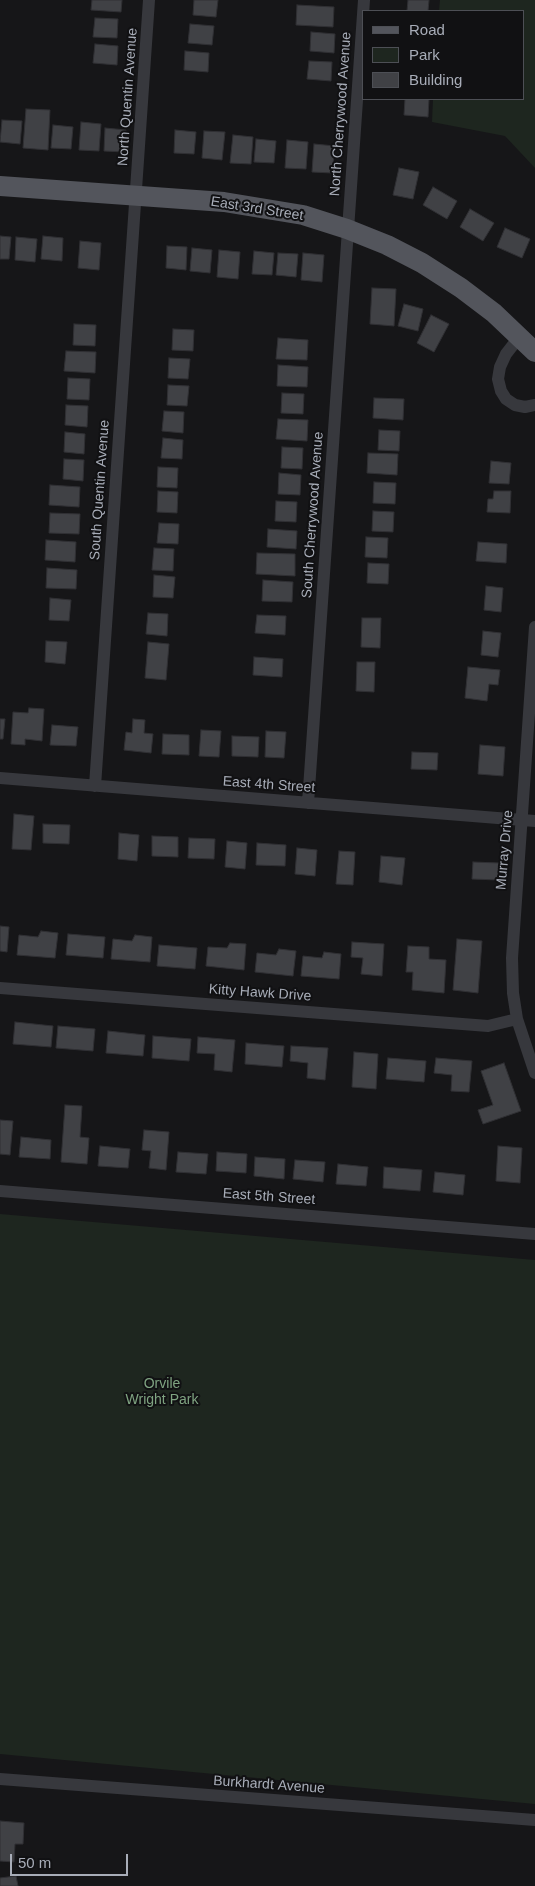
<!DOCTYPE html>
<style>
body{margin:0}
#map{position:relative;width:535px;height:1886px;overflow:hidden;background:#161618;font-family:Helvetica,sans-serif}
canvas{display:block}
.legend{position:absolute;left:362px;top:10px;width:162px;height:90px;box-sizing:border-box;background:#111113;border:1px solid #4d4f55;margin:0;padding:6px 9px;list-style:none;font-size:15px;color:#a8adb8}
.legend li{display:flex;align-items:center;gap:10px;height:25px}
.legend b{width:25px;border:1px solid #4d4f55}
.scale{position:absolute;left:10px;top:1854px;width:118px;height:22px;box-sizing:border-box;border:2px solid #a8adb8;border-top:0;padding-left:6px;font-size:15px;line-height:18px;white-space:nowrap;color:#a8adb8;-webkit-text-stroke:4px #111113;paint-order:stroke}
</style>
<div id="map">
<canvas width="535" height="1886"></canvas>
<ul class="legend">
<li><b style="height:6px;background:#53555c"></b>Road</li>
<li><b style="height:14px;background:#1e261f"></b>Park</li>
<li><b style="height:14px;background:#404145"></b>Building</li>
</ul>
<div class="scale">50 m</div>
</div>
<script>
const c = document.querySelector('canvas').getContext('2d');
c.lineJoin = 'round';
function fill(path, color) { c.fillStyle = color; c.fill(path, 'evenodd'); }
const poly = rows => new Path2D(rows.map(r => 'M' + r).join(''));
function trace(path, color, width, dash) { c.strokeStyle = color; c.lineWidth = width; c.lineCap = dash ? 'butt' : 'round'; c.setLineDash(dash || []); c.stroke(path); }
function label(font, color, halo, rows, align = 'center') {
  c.font = font + ' Helvetica,sans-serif'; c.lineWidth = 4; c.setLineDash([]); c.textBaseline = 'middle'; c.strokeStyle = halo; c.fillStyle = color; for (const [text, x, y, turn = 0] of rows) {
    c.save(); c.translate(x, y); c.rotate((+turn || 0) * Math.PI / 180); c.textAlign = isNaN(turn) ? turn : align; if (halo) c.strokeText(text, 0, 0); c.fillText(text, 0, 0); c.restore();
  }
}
fill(poly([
 [440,0,535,0,535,168,505,136,432,122,433,99,524,99,524,11,439,11],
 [0,1214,535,1260,535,1804,0,1754]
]), '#1e261f');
const building = poly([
 [92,0,122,0,121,12,91,10,92,0],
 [194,0,218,0,216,17,193,15,194,0],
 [408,0,429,0,428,11,407,11,408,0],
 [297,5,334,7,333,27,296,25,297,5],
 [95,18,118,19,117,38,93,37,95,18],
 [190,24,214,26,212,45,188,43,190,24],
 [311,32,335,34,334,53,310,51,311,32],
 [95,44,118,46,117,65,93,63,95,44],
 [185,51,209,53,208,72,184,70,185,51],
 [309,61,332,62,331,81,307,79,309,61],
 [405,99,429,99,428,117,404,115,405,99],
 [26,109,50,110,48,150,23,148,26,109],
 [2,120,22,121,20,144,0,142,2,120],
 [81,122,101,124,99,151,79,150,81,122],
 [53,125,73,127,71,149,51,148,53,125],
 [105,128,126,130,124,152,104,151,105,128],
 [175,130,196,132,194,154,174,153,175,130],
 [204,131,225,132,222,160,202,158,204,131],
 [233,135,253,137,251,164,230,163,233,135],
 [256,139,276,141,274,163,254,162,256,139],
 [287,140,308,142,306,169,285,168,287,140],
 [314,144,335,146,332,173,312,172,314,144],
 [399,168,419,172,413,199,393,195,399,168],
 [433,187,457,201,447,219,423,205,433,187],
 [470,209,494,223,483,241,460,227,470,209],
 [505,228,530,239,522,258,497,247,505,228],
 [0,236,11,237,9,259,0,259,0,236],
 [43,236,63,238,62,261,41,259,43,236],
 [16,237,37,239,35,262,15,260,16,237],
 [80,241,101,243,99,270,78,268,80,241],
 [167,246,187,247,186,270,166,268,167,246],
 [192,248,212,250,210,273,190,271,192,248],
 [219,250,240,252,238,279,217,277,219,250],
 [254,251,274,253,272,275,252,274,254,251],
 [278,253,298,254,296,277,276,275,278,253],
 [303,253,324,255,322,282,301,280,303,253],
 [372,288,396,289,394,326,370,324,372,288],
 [404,304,423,309,418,331,398,326,404,304],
 [431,315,449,324,434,352,417,343,431,315],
 [74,324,96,325,95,346,73,345,74,324],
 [173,329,194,330,193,351,172,350,173,329],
 [278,338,308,340,307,360,276,359,278,338],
 [66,351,96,352,95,373,64,371,66,351],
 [169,358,190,359,188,379,168,378,169,358],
 [278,365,308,367,307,387,277,386,278,365],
 [68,378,90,379,89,400,67,399,68,378],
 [168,385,189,386,187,406,167,405,168,385],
 [282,393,304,394,303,414,281,413,282,393],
 [374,398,404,399,403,420,373,418,374,398],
 [66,405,88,406,87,427,65,425,66,405],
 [164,411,184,412,183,433,162,431,164,411],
 [278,419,308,420,307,441,276,439,278,419],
 [379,430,400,431,399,451,378,450,379,430],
 [65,432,85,434,84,454,64,452,65,432],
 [163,438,183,440,182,459,161,458,163,438],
 [282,447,303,448,302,469,281,468,282,447],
 [368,453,398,454,397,475,367,473,368,453],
 [64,459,84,460,83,481,63,479,64,459],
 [491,461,511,463,509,484,489,483,491,461],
 [158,467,178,468,177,488,157,487,158,467],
 [279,473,301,475,300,495,278,494,279,473],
 [374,482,396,483,395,504,373,503,374,482],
 [50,485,80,487,79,507,49,505,50,485],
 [158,491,178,492,177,513,157,512,158,491],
 [494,491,511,491,510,513,487,512,488,499,493,499,494,491],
 [276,501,297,502,296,522,275,521,276,501],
 [373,511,394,512,393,532,372,531,373,511],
 [50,513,80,514,79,534,49,533,50,513],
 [159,523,179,524,178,544,157,543,159,523],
 [268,529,297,531,296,549,267,547,268,529],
 [366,537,388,538,387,558,365,557,366,537],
 [46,540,76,542,75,562,45,560,46,540],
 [478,542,507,544,506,563,476,561,478,542],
 [154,548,174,549,173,571,152,570,154,548],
 [257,553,295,554,295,576,256,574,257,553],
 [368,563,389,564,388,584,367,583,368,563],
 [47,568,77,570,76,589,46,588,47,568],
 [154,575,175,577,173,598,153,597,154,575],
 [263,580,293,582,292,602,262,601,263,580],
 [486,586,503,588,501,612,484,610,486,586],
 [50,598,71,600,69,621,49,620,50,598],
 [148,613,168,614,167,636,146,634,148,613],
 [257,615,286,616,285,635,255,633,257,615],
 [362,618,381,618,380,648,361,647,362,618],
 [483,631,501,633,498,657,481,655,483,631],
 [46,641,67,642,65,664,45,662,46,641],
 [148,642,169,644,166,680,145,678,148,642],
 [254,657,283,659,282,677,253,675,254,657],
 [357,662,375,662,374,692,356,691,357,662],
 [468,667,500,670,498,685,489,684,487,701,465,698,468,667],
 [29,708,44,709,42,741,25,739,25,745,11,744,13,712,28,713,29,708],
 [0,719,5,719,3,739,0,739,0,719],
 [133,719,145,720,144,733,153,734,151,753,124,750,126,732,132,733,133,719],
 [52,725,78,727,76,746,50,745,52,725],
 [201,730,221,731,219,757,199,756,201,730],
 [266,731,286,732,284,758,265,757,266,731],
 [163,734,189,735,189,755,162,754,163,734],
 [232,736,259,737,258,757,232,756,232,736],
 [480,745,505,747,503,776,478,774,480,745],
 [412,752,438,753,437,770,411,769,412,752],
 [14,814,34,816,31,850,12,849,14,814],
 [43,824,70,825,69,844,43,843,43,824],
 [119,833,139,835,137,861,118,859,119,833],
 [152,836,178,837,178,857,152,856,152,836],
 [189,838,215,839,214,859,188,858,189,838],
 [227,841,247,843,245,869,225,867,227,841],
 [257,843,286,845,285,866,256,865,257,843],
 [297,848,317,850,315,876,295,874,297,848],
 [339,851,355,852,353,885,336,884,339,851],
 [381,856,405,858,402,885,379,882,381,856],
 [473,862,499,863,498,880,472,879,473,862],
 [0,926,9,927,7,952,0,951,0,926],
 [41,931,58,933,55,958,17,955,19,935,38,937,41,931],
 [68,934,105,937,103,958,66,955,68,934],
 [135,935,152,937,150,962,111,959,113,939,132,941,135,935],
 [457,939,482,941,478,993,453,990,457,939],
 [352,942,384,944,382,976,361,974,363,958,351,957,352,942],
 [230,943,246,944,244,970,206,966,208,947,227,948,230,943],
 [159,945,197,948,195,969,157,966,159,945],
 [408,946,429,947,429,959,446,960,444,993,412,990,413,972,406,972,408,946],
 [279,949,296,951,293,976,255,972,257,953,276,955,279,949],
 [324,952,341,954,339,979,301,976,303,956,322,958,324,952],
 [15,1022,53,1026,51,1047,13,1044,15,1022],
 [58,1026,95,1029,93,1051,56,1048,58,1026],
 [108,1031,145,1035,143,1056,106,1053,108,1031],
 [153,1036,191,1039,189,1061,152,1058,153,1036],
 [198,1037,235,1040,232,1072,214,1070,215,1054,197,1053,198,1037],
 [246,1043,284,1046,282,1067,245,1064,246,1043],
 [291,1046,328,1048,325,1080,307,1078,308,1063,290,1061,291,1046],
 [354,1052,378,1054,376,1089,352,1087,354,1052],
 [388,1058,426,1061,424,1082,386,1079,388,1058],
 [436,1058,472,1061,469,1092,451,1091,452,1075,434,1073,436,1058],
 [504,1063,521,1111,483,1124,478,1110,493,1105,481,1071,504,1063],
 [65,1105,82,1106,80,1137,89,1138,87,1164,61,1162,65,1105],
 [0,1120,13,1121,10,1155,0,1154,0,1120],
 [144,1130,169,1132,166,1170,149,1168,151,1151,142,1150,144,1130],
 [21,1137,51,1140,50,1159,19,1157,21,1137],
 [100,1146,130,1149,128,1168,98,1166,100,1146],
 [498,1146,522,1148,520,1183,496,1181,498,1146],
 [178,1152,208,1154,206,1174,176,1172,178,1152],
 [217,1152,247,1154,246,1173,216,1171,217,1152],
 [255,1157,285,1159,284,1179,254,1176,255,1157],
 [295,1160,325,1162,323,1182,293,1179,295,1160],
 [338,1164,368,1167,366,1186,336,1184,338,1164],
 [384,1167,422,1170,420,1191,383,1188,384,1167],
 [435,1172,465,1175,463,1195,433,1192,435,1172],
 [0,1821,24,1823,23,1844,15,1844,14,1862,0,1861,0,1821],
 [16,1876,18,1886,0,1886,0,1878,16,1876]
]);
fill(building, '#404145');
trace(building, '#303034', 1);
trace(poly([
 [520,336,506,354,500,367,498,379,501,391,506,399,515,405,525,407,535,405],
 [535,627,512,958,513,993,517,1019,535,1073],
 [0,778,535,821],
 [95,786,149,0],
 [308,803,364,0],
 [0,988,488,1026,517,1019],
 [0,1191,535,1234],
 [0,1779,535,1820]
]), '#37383d', 12);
trace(poly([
 [0,186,224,202,303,215,347,229,387,245,422,263,461,288,494,313,535,352]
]), '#53555c', 20);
label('14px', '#a8adb8', '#111113', [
 ["North Quentin Avenue",128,97,-86],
 ["North Cherrywood Avenue",341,114,-86],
 ["East 3rd Street",257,209,9],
 ["South Quentin Avenue",100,490,-86],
 ["South Cherrywood Avenue",313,515,-86],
 ["East 4th Street",269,785,4],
 ["Murray Drive",505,850,-85],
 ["Kitty Hawk Drive",260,993,4],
 ["East 5th Street",269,1197,4],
 ["Burkhardt Avenue",269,1785,4]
]);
label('14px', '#7fa381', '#111113', [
 ["Orvile",162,1384],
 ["Wright Park",162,1400]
]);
</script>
